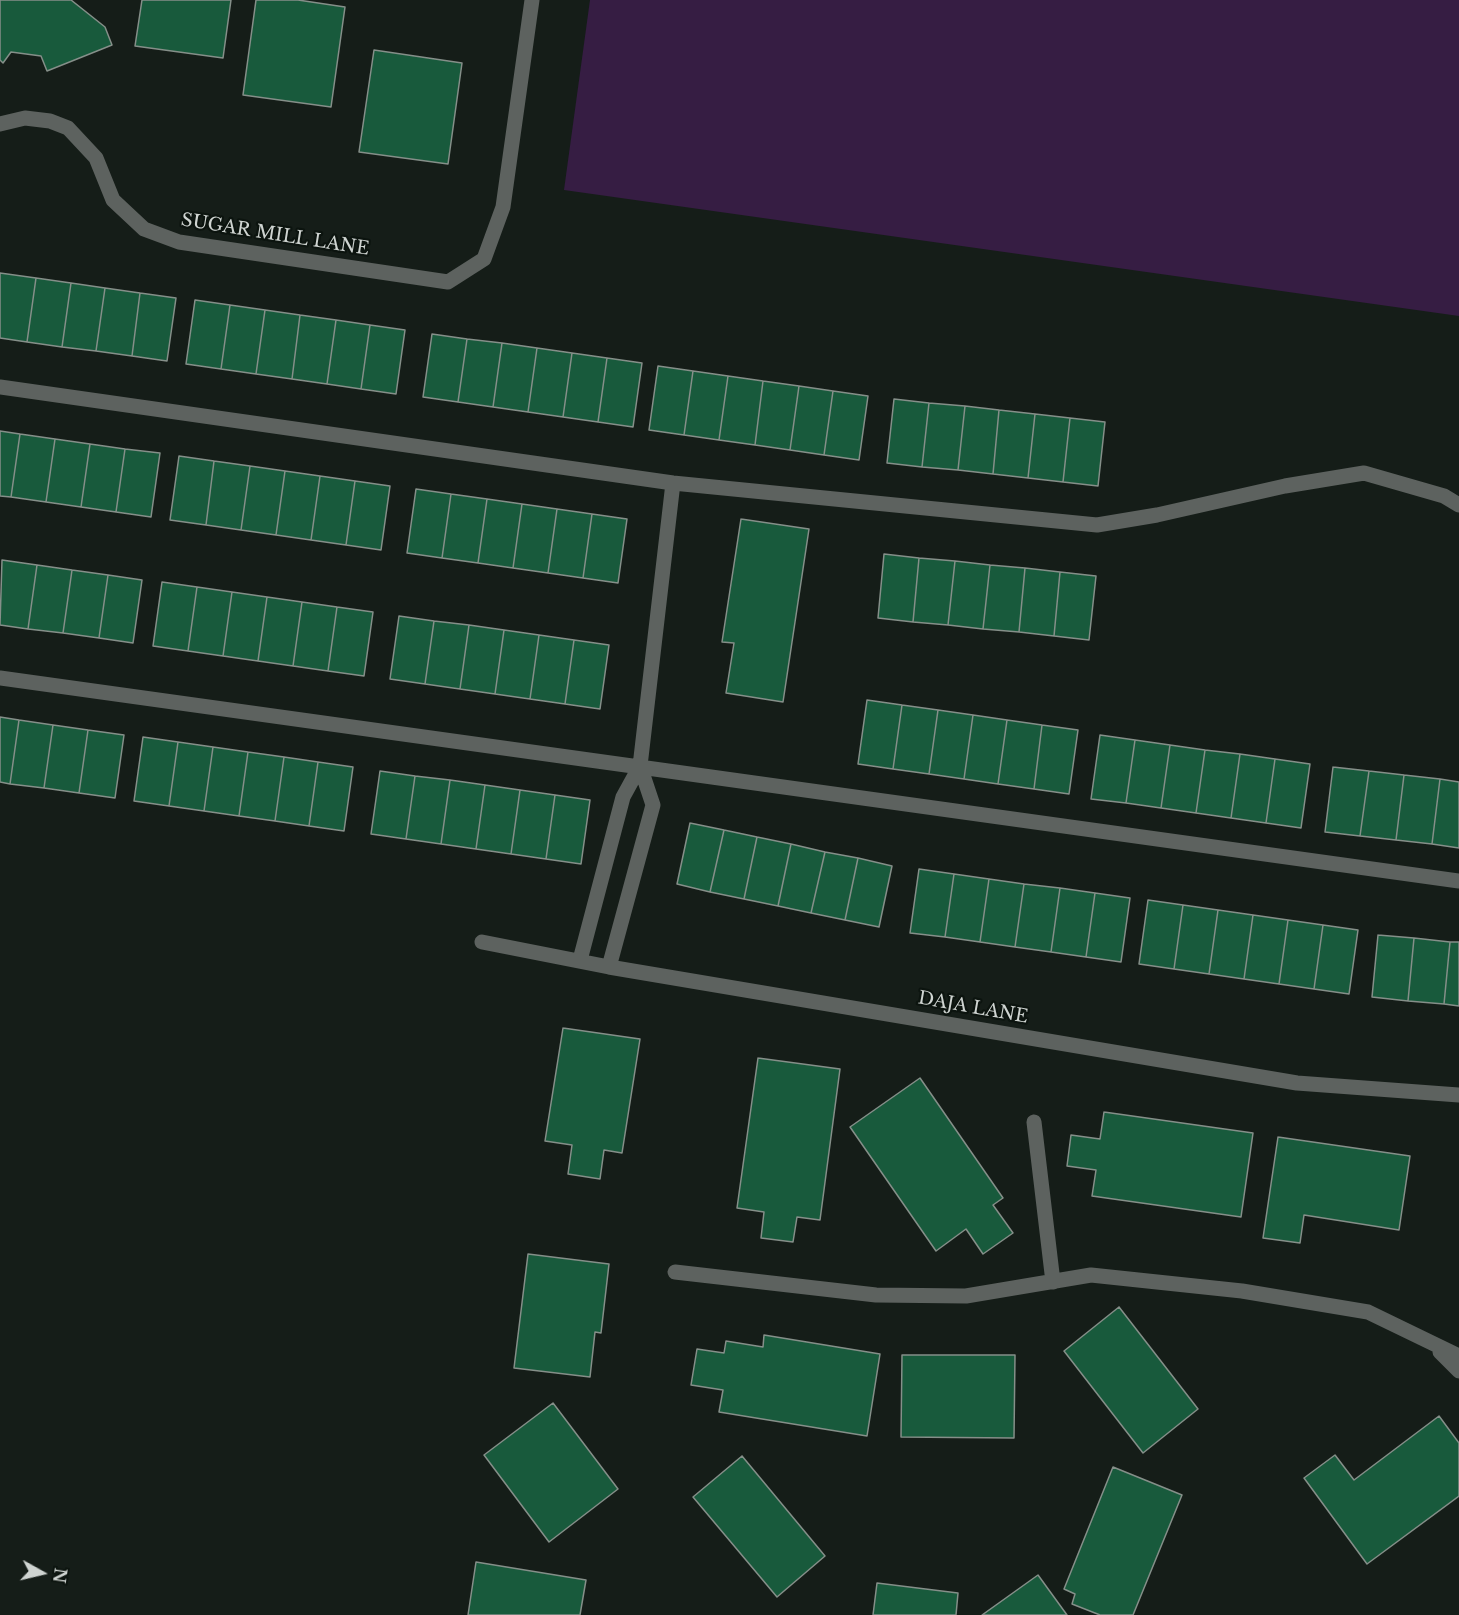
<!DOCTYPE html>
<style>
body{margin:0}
#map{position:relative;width:1459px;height:1615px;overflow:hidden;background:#151d18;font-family:"Libre Baskerville",serif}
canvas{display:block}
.north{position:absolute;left:12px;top:1543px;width:60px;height:60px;-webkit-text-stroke:4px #0c140f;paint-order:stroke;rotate:98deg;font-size:16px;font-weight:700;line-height:24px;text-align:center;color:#cfd4d1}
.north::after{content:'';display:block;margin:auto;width:21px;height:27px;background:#cfd4d1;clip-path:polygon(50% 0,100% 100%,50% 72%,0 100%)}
</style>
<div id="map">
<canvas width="1459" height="1615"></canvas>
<div class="north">N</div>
</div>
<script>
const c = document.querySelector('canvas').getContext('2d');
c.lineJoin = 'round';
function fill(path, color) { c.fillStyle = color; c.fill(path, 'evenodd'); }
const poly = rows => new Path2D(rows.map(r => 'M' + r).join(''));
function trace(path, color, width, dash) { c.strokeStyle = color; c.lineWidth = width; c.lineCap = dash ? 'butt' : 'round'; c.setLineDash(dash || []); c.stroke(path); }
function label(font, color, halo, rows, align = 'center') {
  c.font = font + ' "Libre Baskerville",serif'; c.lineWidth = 4.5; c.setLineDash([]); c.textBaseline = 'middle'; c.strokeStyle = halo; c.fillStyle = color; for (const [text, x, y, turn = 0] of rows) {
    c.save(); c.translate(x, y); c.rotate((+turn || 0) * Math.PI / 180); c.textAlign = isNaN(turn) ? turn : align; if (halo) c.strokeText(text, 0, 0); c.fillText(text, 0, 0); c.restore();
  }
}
fill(poly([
 [590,0,1459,0,1459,316,564,190]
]), '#361d43');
const building = poly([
 [0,0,71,0,105,27,112,45,47,71,41,56,11,52,3,63,0,60,0,0],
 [142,0,231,0,223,58,135,46,142,0],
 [256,0,298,0,345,7,331,107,243,95,256,0],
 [374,50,462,63,448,164,359,152,374,50],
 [0,273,36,278,27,342,0,338,0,273],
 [36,278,71,283,62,347,27,342,36,278],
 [71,283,105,288,96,351,62,347,71,283],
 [105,288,140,293,132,356,96,351,105,288],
 [140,293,176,298,167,361,132,356,140,293],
 [195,300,230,305,221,369,186,364,195,300],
 [230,305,265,310,256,374,221,369,230,305],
 [265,310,300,315,292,379,256,374,265,310],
 [300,315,336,320,327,384,292,379,300,315],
 [336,320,370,325,361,389,327,384,336,320],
 [370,325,405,330,396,394,361,389,370,325],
 [432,334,467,339,458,402,423,397,432,334],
 [467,339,502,343,493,407,458,402,467,339],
 [502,343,537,348,528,412,493,407,502,343],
 [537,348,572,353,563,417,528,412,537,348],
 [572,353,607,358,598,422,563,417,572,353],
 [607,358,642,363,633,427,598,422,607,358],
 [658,366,693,371,684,435,649,430,658,366],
 [693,371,728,376,719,440,684,435,693,371],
 [728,376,763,381,755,445,719,440,728,376],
 [763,381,799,386,790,450,755,445,763,381],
 [799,386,833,391,824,455,790,450,799,386],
 [833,391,868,396,859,460,824,455,833,391],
 [894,399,929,403,922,467,887,463,894,399],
 [929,403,965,406,958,470,922,467,929,403],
 [965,406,999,410,993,474,958,470,965,406],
 [999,410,1035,414,1028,478,993,474,999,410],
 [1035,414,1070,418,1063,482,1028,478,1035,414],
 [1070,418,1105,422,1098,486,1063,482,1070,418],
 [0,431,20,434,11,497,0,496,0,431],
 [20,434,55,439,46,502,11,497,20,434],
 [55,439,90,444,81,507,46,502,55,439],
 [90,444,125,449,116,512,81,507,90,444],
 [125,449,160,453,151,517,116,512,125,449],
 [179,456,214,461,206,525,170,520,179,456],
 [214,461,250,466,241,530,206,525,214,461],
 [250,466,285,471,276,535,241,530,250,466],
 [285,471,320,476,311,540,276,535,285,471],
 [320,476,355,481,346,545,311,540,320,476],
 [355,481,390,486,381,550,346,545,355,481],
 [416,489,451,494,442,558,407,553,416,489],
 [451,494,487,499,478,563,442,558,451,494],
 [487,499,522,504,513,568,478,563,487,499],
 [522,504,557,509,548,573,513,568,522,504],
 [557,509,592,514,583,578,548,573,557,509],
 [592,514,627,519,618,583,583,578,592,514],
 [741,519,809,529,783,702,726,693,734,643,722,642,741,519],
 [884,554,919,558,913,622,878,618,884,554],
 [919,558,955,561,948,625,913,622,919,558],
 [2,560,37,565,28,629,0,625,2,560],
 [955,561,990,565,983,629,948,625,955,561],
 [37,565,72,570,63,633,28,629,37,565],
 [990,565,1025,568,1019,632,983,629,990,565],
 [1025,568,1060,572,1054,636,1019,632,1025,568],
 [72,570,108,575,99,638,63,633,72,570],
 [1060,572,1096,576,1089,640,1054,636,1060,572],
 [108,575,142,580,133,643,99,638,108,575],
 [162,582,197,587,188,651,153,646,162,582],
 [197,587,232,592,223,656,188,651,197,587],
 [232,592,267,597,258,661,223,656,232,592],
 [267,597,302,602,293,666,258,661,267,597],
 [302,602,337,607,328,671,293,666,302,602],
 [337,607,373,612,364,676,328,671,337,607],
 [399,616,434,621,425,684,390,679,399,616],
 [434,621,469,625,460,689,425,684,434,621],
 [469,625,504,630,495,694,460,689,469,625],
 [504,630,539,635,530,699,495,694,504,630],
 [539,635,574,640,565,704,530,699,539,635],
 [574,640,609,645,600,709,565,704,574,640],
 [867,700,902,705,893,769,858,764,867,700],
 [902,705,938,710,929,774,893,769,902,705],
 [938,710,973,715,964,779,929,774,938,710],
 [973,715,1007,720,998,784,964,779,973,715],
 [0,717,19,720,10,784,0,782,0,717],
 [19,720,53,725,44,788,10,784,19,720],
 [1007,720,1042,725,1034,789,998,784,1007,720],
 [53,725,88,730,79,793,44,788,53,725],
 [1042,725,1078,730,1069,794,1034,789,1042,725],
 [88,730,124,735,115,798,79,793,88,730],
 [1100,735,1135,740,1126,803,1091,799,1100,735],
 [143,737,178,742,169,806,134,801,143,737],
 [1135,740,1170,745,1161,808,1126,803,1135,740],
 [178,742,213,747,204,811,169,806,178,742],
 [1170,745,1205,750,1196,813,1161,808,1170,745],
 [213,747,248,752,239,816,204,811,213,747],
 [1205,750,1240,754,1231,818,1196,813,1205,750],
 [248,752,284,757,275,821,239,816,248,752],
 [1240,754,1275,759,1266,823,1231,818,1240,754],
 [284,757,318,762,309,826,275,821,284,757],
 [1275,759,1310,764,1301,828,1266,823,1275,759],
 [318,762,353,767,344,831,309,826,318,762],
 [1333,767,1369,771,1360,836,1325,832,1333,767],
 [380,771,415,776,406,839,371,834,380,771],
 [1369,771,1404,775,1396,840,1360,836,1369,771],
 [1404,775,1440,779,1432,844,1396,840,1404,775],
 [415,776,450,780,441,844,406,839,415,776],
 [1440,779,1459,782,1459,848,1432,844,1440,779],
 [450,780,485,785,476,849,441,844,450,780],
 [485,785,520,790,511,854,476,849,485,785],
 [520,790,555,795,546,859,511,854,520,790],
 [555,795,590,800,581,864,546,859,555,795],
 [690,823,724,830,710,892,677,884,690,823],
 [724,830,757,837,744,899,710,892,724,830],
 [757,837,791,844,778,906,744,899,757,837],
 [791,844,825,852,811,913,778,906,791,844],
 [825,852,858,858,845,920,811,913,825,852],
 [858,858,892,866,879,927,845,920,858,858],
 [919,869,954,874,945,937,910,933,919,869],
 [954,874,989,879,980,942,945,937,954,874],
 [989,879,1024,884,1015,947,980,942,989,879],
 [1024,884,1060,888,1051,952,1015,947,1024,884],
 [1060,888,1095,893,1086,957,1051,952,1060,888],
 [1095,893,1130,898,1121,962,1086,957,1095,893],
 [1148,900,1183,905,1174,969,1139,964,1148,900],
 [1183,905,1218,910,1209,974,1174,969,1183,905],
 [1218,910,1253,915,1244,979,1209,974,1218,910],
 [1253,915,1288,920,1279,984,1244,979,1253,915],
 [1288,920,1323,925,1314,989,1279,984,1288,920],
 [1323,925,1358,930,1349,994,1314,989,1323,925],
 [1378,935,1414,938,1408,1001,1372,997,1378,935],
 [1414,938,1450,942,1444,1004,1408,1001,1414,938],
 [1450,942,1459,942,1459,1006,1444,1004,1450,942],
 [563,1028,640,1039,622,1153,604,1150,600,1179,568,1174,572,1145,545,1141,563,1028],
 [758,1058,840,1069,820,1220,797,1217,793,1242,761,1238,764,1212,737,1208,758,1058],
 [920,1078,1003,1198,993,1205,1013,1233,983,1254,966,1229,936,1251,850,1127,920,1078],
 [1104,1112,1253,1133,1241,1217,1092,1196,1096,1170,1067,1166,1071,1135,1100,1139,1104,1112],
 [1278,1137,1410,1156,1399,1230,1304,1215,1300,1243,1263,1238,1278,1137],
 [528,1254,609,1264,601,1333,595,1332,590,1377,514,1368,528,1254],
 [1119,1307,1198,1409,1143,1453,1064,1351,1119,1307],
 [764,1335,880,1354,867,1436,719,1412,723,1390,691,1385,697,1349,724,1353,726,1341,763,1347,764,1335],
 [902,1355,1015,1355,1014,1438,901,1437,902,1355],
 [553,1403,618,1489,549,1542,484,1455,553,1403],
 [1439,1416,1459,1443,1459,1496,1367,1564,1304,1478,1335,1455,1354,1480,1439,1416],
 [742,1456,825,1556,777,1597,693,1497,742,1456],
 [1113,1467,1182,1495,1133,1615,1100,1615,1072,1604,1075,1594,1064,1589,1113,1467],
 [476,1562,586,1580,580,1615,468,1615,476,1562],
 [1038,1575,1067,1615,982,1615,1038,1575],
 [877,1583,958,1593,956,1615,873,1615,877,1583]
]);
fill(building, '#185a3c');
trace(building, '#858f89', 1.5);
trace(poly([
 [0,124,25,118,50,121,68,128,96,158,113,200,144,229,179,242,448,282,484,259,503,207,532,0],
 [0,387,673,483,1097,525,1157,515,1285,486,1364,473,1444,496,1459,505],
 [0,678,1459,881],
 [482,942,609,967,1297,1083,1459,1095],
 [580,960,623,797,640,766,673,483],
 [609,967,653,805,640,766],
 [1034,1122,1053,1282],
 [675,1272,876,1295,966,1296,1091,1275,1242,1291,1368,1312,1459,1356],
 [1440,1352,1459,1371]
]), '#5d625f', 15);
label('18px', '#cfd4d1', '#0c140f', [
 ["SUGAR MILL LANE",275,235,9],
 ["DAJA LANE",973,1008,10]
]);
</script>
